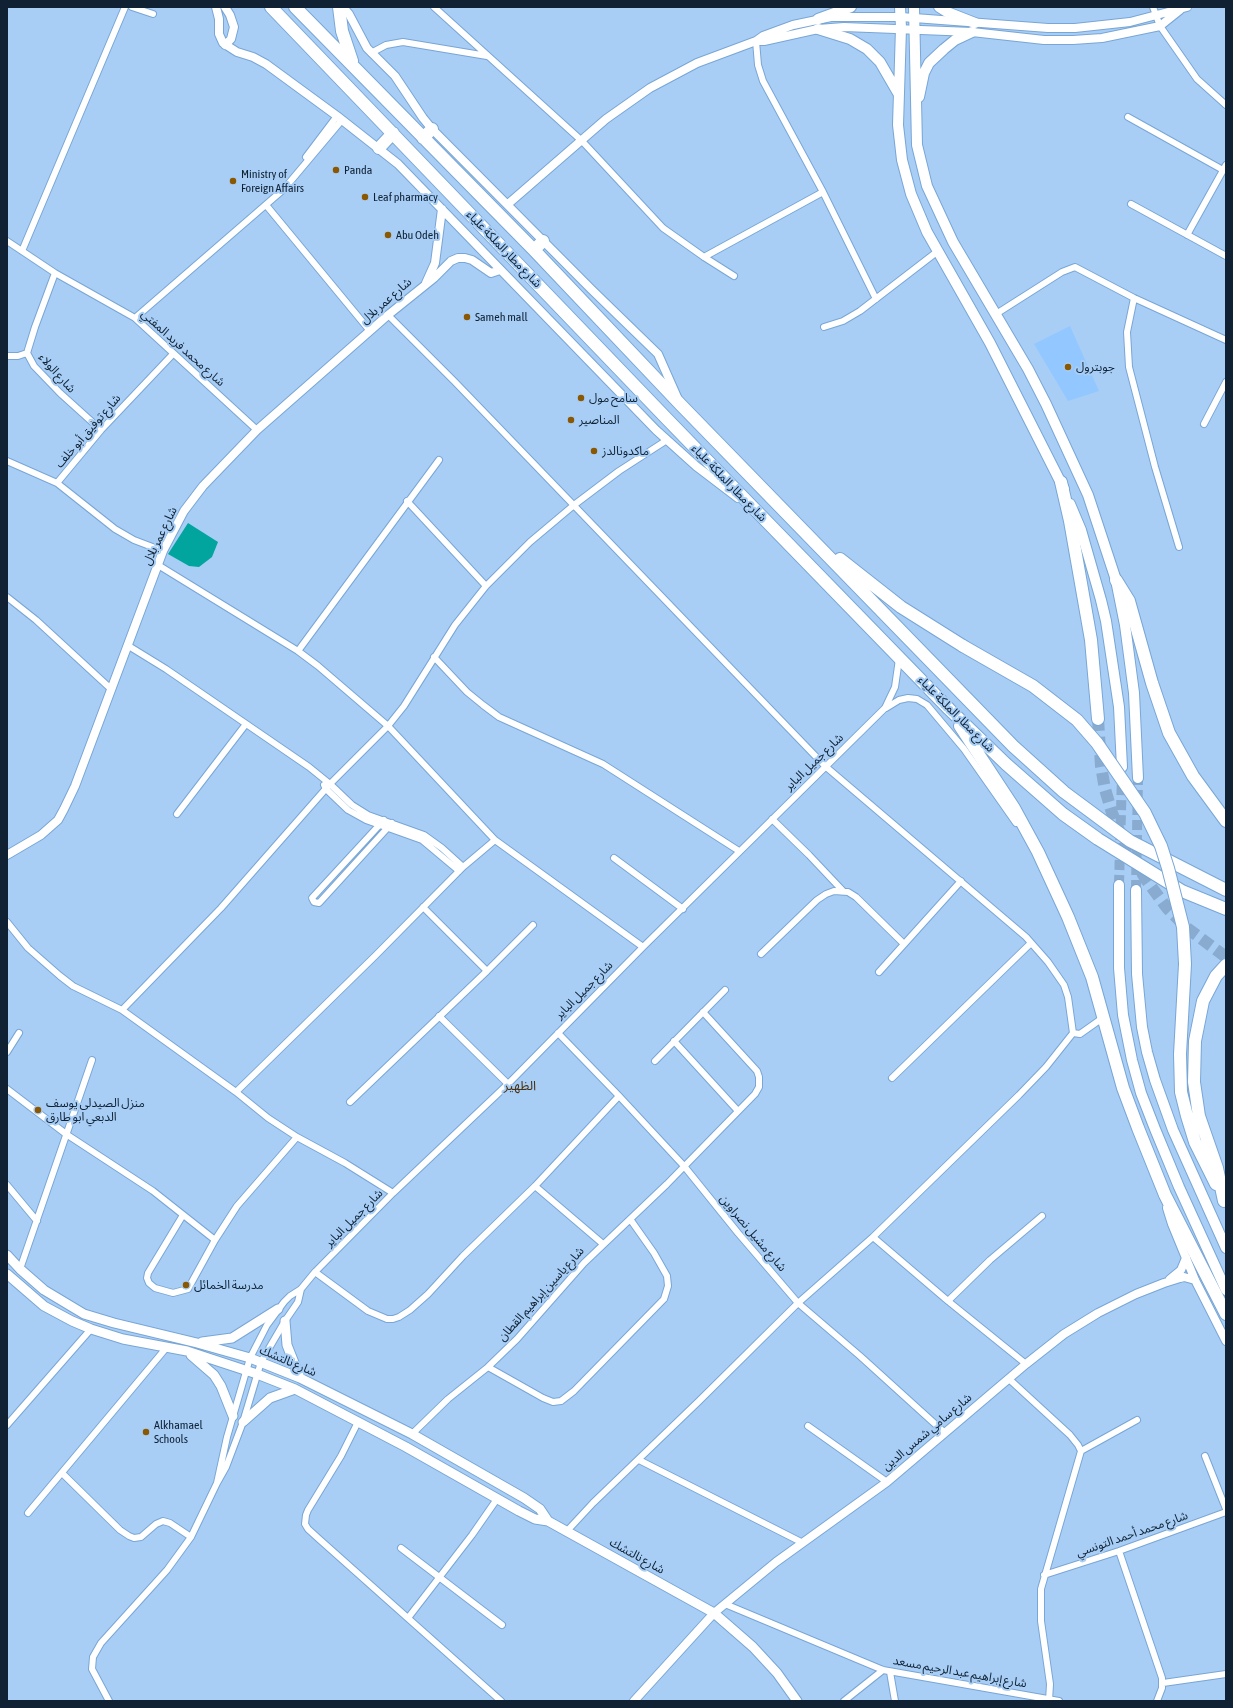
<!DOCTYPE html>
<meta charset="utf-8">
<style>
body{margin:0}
#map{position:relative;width:1233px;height:1708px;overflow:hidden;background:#a8cef6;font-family:"Asap Condensed",sans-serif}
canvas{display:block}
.frame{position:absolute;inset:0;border:8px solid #0f2133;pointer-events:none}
</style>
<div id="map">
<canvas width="1233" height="1708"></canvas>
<div class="frame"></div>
</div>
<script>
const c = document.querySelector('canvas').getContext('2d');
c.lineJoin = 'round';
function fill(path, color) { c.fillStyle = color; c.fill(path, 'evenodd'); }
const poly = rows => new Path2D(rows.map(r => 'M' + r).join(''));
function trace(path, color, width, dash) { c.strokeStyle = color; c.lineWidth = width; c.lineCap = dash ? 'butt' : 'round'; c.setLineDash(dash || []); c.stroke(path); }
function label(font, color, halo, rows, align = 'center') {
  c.font = font + ' "Asap Condensed","Noto Sans Arabic",sans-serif'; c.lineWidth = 4; c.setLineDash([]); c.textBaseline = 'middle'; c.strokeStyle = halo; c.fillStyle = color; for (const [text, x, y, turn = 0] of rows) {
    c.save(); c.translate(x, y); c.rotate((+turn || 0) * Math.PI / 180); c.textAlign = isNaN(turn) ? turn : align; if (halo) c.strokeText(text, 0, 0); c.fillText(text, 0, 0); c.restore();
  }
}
fill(poly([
 [1070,326,1099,391,1068,401,1034,344]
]), '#93c7ff');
fill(poly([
 [188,523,218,542,212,557,199,567,189,566,168,554]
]), '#02a49e');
trace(poly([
 [1119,885,1122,775],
 [1136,890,1138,778]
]), '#89abcf', 10, [10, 5]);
trace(poly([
 [1098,719,1101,766,1105,789,1112,813,1125,845,1147,881,1167,908,1187,928,1226,957]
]), '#89abcf', 12, [12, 6]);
const minor = poly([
 [132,7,153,14],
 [434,7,582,141,663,228,704,257,734,276],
 [1153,7,1160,26,1197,79,1226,105],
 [756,41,758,65,763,81,823,192,876,299],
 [371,53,386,45,403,42,487,56],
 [1128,117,1223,170],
 [306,157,337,116],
 [1131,204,1226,256],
 [266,205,370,331],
 [1187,235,1226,165],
 [7,241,55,273,135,318,257,430],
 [22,251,125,7],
 [704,257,823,192],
 [55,273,35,327,27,353,34,366,60,393,101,430],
 [1134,298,1127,332,1129,367,1155,467,1179,547],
 [996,314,1062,272,1075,267,1134,298,1226,340],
 [388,315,455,382,825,766,1026,937,1048,962,1064,985,1068,997,1073,1033,1080,1034,1104,1017],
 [135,318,284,189,342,120],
 [824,327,843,321,860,311,938,251],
 [7,356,18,356,27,353],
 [1204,424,1226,382],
 [7,461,57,483,101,430,173,354],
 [57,483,115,529,134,540,163,551],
 [407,501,486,586],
 [158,565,298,651,318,666,388,726,495,840],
 [7,597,36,620,111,689],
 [127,645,166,669,309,767,330,784,352,805,368,815,424,835,442,848,463,867],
 [298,651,439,460],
 [434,657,467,692,483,705,499,717,603,764,739,851],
 [886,708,899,700,908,698,917,699,927,705,964,749,1016,823],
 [324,785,326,789,348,810,366,820,422,840,459,871],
 [177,814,246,724],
 [772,819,809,855,843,891],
 [384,820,312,898,314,902,319,903,392,823],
 [614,858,683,909],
 [423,907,487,971],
 [7,922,28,948,60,976,73,986,122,1010,236,1092,375,956,463,867,495,840,643,947],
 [761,954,817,900,826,894,834,891,848,892,856,897,904,944],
 [879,972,961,881],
 [122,1010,221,908,330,784,388,726,404,706,455,625,486,586,530,542,574,505,619,471,667,440],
 [439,1016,508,1084],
 [558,1033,619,1096,684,1166,738,1233,798,1303,860,1356,945,1433],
 [674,1041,738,1111],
 [7,1052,19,1033],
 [655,1061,725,990],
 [892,1078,1031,943],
 [7,1089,66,1134,153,1191,215,1240],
 [236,1092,268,1118,297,1137,345,1163,393,1193],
 [350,1102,487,971,533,925],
 [7,1185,37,1221],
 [535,1186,603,1244],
 [183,1215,148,1273,147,1278,149,1283,155,1288,173,1293,188,1289,215,1240,237,1206,297,1137],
 [873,1237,1019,1095,1046,1067,1073,1033],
 [20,1269,92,1060],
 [315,1272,368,1311,387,1319,393,1319,399,1317,410,1310,428,1294,463,1256,535,1186,619,1096],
 [948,1301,1026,1364],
 [488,1367,543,1398,553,1402,561,1401,574,1391,664,1299,668,1286,667,1276,654,1253,630,1219],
 [1009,1379,1070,1435,1078,1445,1081,1451,1041,1589,1041,1621,1050,1684,1049,1701],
 [358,1422,341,1456,308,1510,306,1515,305,1524,308,1529,319,1539,501,1701],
 [7,1425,91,1329],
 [808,1426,887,1482],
 [412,1434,448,1399,488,1367,517,1339,584,1263,667,1184,755,1094,759,1087,759,1077,757,1071,703,1012],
 [1081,1451,1137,1420],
 [1205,1456,1226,1509],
 [639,1460,803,1543],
 [62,1473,120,1530,129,1536,134,1538,141,1537,156,1524,163,1521,170,1523,191,1537],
 [217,1483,227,1437,250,1358,267,1325,284,1302,290,1296,301,1289,315,1272,393,1193,508,1084,643,947,885,708,895,687,899,659],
 [28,1513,167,1347],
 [567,1531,593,1503,699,1401,798,1303,873,1237,948,1301,990,1260,1042,1216],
 [401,1548,502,1625],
 [1119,1551,1162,1678,1162,1688,1157,1701],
 [1044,1575,1119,1551,1226,1512],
 [725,1604,883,1670,1059,1701],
 [408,1618,472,1535,497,1499],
 [890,1672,895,1701],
 [1163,1683,1226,1674],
 [109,1701,92,1669,93,1657,101,1643,167,1570,191,1537,217,1483,226,1467,243,1422,261,1362,285,1321,298,1302,301,1289],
 [844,1701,883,1670]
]);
const tertiary = poly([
 [216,7,219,19,219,34,223,43,237,52,253,57,266,64,337,116,398,164,656,430,696,466,738,498],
 [225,7,230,15,234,27,231,39,225,45],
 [343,7,349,14,367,48,395,76,423,118,432,129,591,289,658,354,677,397],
 [757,41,764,41,818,29,844,27,972,32,1044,40,1073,40,1102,38,1160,26,1180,10],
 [508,204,606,119,650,88,697,63,756,41,763,36,793,25,831,17,901,17,1048,28,1075,28,1130,22,1187,7],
 [426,283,435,263,442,209],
 [7,855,41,835,58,820,64,809,75,786,163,551,184,511,203,486,257,430,388,315,434,278,451,261,458,258,465,258,472,260,491,273,500,270],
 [1167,1208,1172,1224,1195,1280,1226,1341],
 [1170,1279,1181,1270,1186,1258],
 [634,1701,714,1613,776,1562,887,1482,1026,1364,1064,1334,1098,1313,1136,1294,1164,1283,1180,1278,1184,1277,1195,1280]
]);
const secondary = poly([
 [7,1255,20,1269,44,1290,84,1314,114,1323,197,1343,250,1358,300,1378,412,1434,524,1498,540,1509,548,1521],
 [7,1274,44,1306,72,1321,91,1329,123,1339,187,1351,257,1374,295,1389,406,1447,519,1511,535,1519,548,1521,714,1613,753,1647,777,1673,797,1701],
 [285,1321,287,1345,300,1378],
 [202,1342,232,1338,278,1309],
 [191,1355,214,1375,221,1386,233,1416],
 [243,1422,270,1398,295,1389]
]);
const primary = poly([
 [900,7,901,28,898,125,902,160,911,194,927,232,990,343,1064,489],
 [914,7,917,145,927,186,953,242,1028,369,1046,404,1088,495,1116,580,1125,625,1134,693,1138,778],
 [939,7,947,12,975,23],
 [818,19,851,7],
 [818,29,850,39,867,49,880,62,898,93],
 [919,97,924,73,929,63,944,49,955,40,972,32],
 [1070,504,1081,530,1101,600,1106,621,1119,707,1122,767],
 [1119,885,1119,968,1123,1015,1132,1060,1141,1093,1155,1129,1179,1187,1226,1290],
 [1136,890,1137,974,1142,1027,1147,1052,1155,1080,1173,1130,1226,1248]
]);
const motorway = poly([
 [271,7,667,419,949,709,1006,764,1063,814,1098,839,1182,891,1226,909],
 [295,7,534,250,681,405,1013,746,1064,792,1130,841,1226,890],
 [339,7,342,31,352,61],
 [423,138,432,129],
 [379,148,393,133],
 [534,250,543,241],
 [1061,482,1070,521,1091,640,1098,719],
 [840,559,901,607,963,646],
 [1116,580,1129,601,1152,683,1169,733,1193,776,1226,821],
 [960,726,1014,808,1038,852,1068,917,1092,977,1123,1088,1138,1128,1165,1195,1226,1314],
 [1180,1054,1181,1092,1187,1116,1195,1142,1216,1184],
 [1224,1201,1217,1168,1199,1116,1194,1082,1195,1041,1203,1001,1216,976,1226,965]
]);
trace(minor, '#78a6d6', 8);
trace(tertiary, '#78a6d6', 10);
trace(secondary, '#78a6d6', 11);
trace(primary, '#78a6d6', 12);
trace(motorway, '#78a6d6', 14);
trace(minor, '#fff', 6);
trace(tertiary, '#fff', 8);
trace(secondary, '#fff', 9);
trace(primary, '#fff', 10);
trace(motorway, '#fff', 12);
const motorwayBridge = poly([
 [963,646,1033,686,1077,720,1097,743,1145,813,1161,846,1168,868,1183,927,1185,964,1180,1054]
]);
trace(motorwayBridge, '#78a6d6', 14, []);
trace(motorwayBridge, '#fff', 12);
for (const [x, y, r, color] of [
 [336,170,4,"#8a5702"],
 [233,181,4,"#8a5702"],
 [365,197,4,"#8a5702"],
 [388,235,4,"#8a5702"],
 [467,317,4,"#8a5702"],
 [1068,367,4,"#8a5702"],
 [581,398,4,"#8a5702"],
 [571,420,4,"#8a5702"],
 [594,451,4,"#8a5702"],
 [38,1110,4,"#8a5702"],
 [186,1285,4,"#8a5702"],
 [146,1432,4,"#8a5702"]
]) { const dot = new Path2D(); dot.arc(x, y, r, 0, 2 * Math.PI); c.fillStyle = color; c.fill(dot); trace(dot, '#a8cef6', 1.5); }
label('12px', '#0f2133', '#a8cef6', [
 ["Panda",344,170],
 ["Ministry of",241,174],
 ["Foreign Affairs",241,188],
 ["Leaf pharmacy",373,197],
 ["Abu Odeh",396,235],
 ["Sameh mall",475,317],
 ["جوبترول",1076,367],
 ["سامح مول",589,398],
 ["المناصير",579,420],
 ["ماكدونالدز",602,451],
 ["منزل الصيدلي يوسف",46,1103],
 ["الدبعي ابو طارق",46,1117],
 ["مدرسة الخمائل",194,1285],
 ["Alkhamael",154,1425],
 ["Schools",154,1439]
], 'left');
label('12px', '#0f2133', '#a8cef6', [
 ["شارع مطار الملكة علياء",504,249,46],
 ["شارع عمر بلال",386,301,-41],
 ["شارع محمد فريد المفتي",183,348,42],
 ["شارع الولاء",57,373,48],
 ["شارع توفيق أبو خلف",88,431,-49],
 ["شارع مطار الملكة علياء",729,483,46],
 ["شارع عمر بلال",160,536,-64],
 ["شارع مطار الملكة علياء",956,714,45],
 ["شارع جميل الباير",814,762,-44],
 ["شارع جميل الباير",584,990,-45],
 ["شارع جميل الباير",354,1218,-45],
 ["شارع مشيل نصراوين",753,1233,50],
 ["شارع ياسين إبراهيم القطان",541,1294,-48],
 ["شارع نالتشك",288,1361,23],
 ["شارع سامي شمس الدين",927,1432,-40],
 ["شارع محمد أحمد التونسي",1132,1534,-19],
 ["شارع نالتشك",637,1556,29],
 ["شارع إبراهيم عبد الرحيم مسعد",960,1672,10]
]);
label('13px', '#4a300e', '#a8cef6', [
 ["الظهير",520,1086]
]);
</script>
